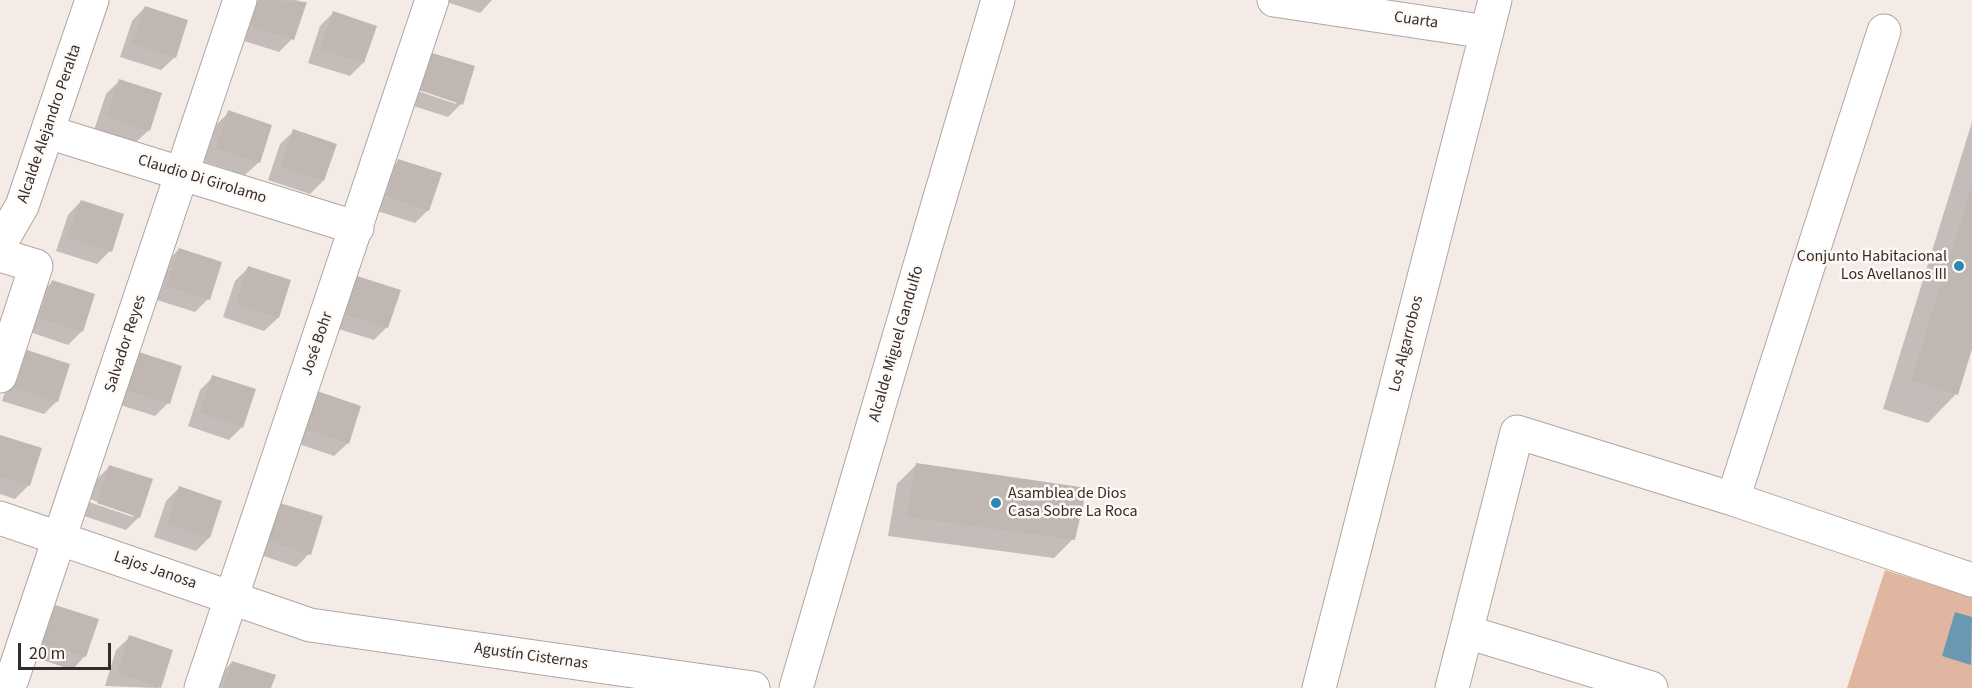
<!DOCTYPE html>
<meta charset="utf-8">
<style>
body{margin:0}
#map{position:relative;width:1972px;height:688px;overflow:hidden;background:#f5ebe6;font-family:"Source Sans 3",sans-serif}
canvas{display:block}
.scale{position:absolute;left:18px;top:643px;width:93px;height:27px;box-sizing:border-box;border:3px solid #312d2b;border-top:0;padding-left:8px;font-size:18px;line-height:21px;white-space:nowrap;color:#312d2b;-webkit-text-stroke:4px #fff9f6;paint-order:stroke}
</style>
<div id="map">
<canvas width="1972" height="688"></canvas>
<div class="scale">20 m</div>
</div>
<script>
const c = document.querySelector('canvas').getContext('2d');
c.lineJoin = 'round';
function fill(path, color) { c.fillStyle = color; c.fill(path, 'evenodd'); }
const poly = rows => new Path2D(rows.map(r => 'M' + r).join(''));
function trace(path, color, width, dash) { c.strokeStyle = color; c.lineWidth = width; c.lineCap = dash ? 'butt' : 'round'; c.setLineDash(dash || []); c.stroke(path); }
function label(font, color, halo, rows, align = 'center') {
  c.font = font + ' "Source Sans 3",sans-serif'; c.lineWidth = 5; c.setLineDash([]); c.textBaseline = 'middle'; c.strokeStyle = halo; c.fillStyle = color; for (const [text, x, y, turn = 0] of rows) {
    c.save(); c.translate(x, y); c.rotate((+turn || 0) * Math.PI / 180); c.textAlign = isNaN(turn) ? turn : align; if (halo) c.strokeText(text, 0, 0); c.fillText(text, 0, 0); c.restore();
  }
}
fill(poly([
 [1885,570,1972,597,1972,688,1847,688]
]), '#e1b6a0');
fill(poly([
 [1955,612,1972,617,1971,665,1942,656]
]), '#6998b2');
fill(poly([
 [252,0,296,0,305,3,292,39,279,52,238,39],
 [441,0,492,0,480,13],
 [145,7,175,57,161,70,120,57,132,21],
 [333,13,363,63,350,76,308,63,320,26],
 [432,54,461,104,448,117,407,104,419,67],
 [413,87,456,101,456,104,412,89],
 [119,81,149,130,135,143,94,130,106,94],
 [229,112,259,162,245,175,204,162,216,125],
 [1972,122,1972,344,1956,394,1928,423,1883,409],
 [294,131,323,181,310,194,268,180,280,144],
 [399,160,428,210,415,223,374,210,386,173],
 [81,201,110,251,97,264,56,251,68,215],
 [179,249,208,299,195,312,154,299,166,263],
 [248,268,290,281,278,318,264,331,223,317,235,281],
 [358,278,387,327,374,340,332,327,345,291],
 [52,282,82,331,68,345,27,331,39,295],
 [27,352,57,401,44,414,2,401,14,365],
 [126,367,168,403,155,416,114,403],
 [213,377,242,427,229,440,188,426,200,390],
 [305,406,348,443,334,456,293,442],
 [0,436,40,449,28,486,15,499,0,494],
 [916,465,1073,539,1054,558,888,536,897,484],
 [109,467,139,517,126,530,84,516,96,480],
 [90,499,133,514,133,517,89,502],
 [179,488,221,502,209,538,196,551,154,537,166,501],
 [267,517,309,554,296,567,255,553],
 [56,607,85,656,72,670,31,656,43,620],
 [130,637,159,687,158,688,105,686,116,650],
 [232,662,270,688,215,688,219,676]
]), '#0003');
fill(poly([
 [259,0,307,2,294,40,250,26],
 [145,6,188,20,176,58,132,44],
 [333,11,377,26,364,63,320,49],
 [432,53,475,66,463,105,419,90],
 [119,79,162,93,150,131,107,117],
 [228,110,272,125,260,163,216,149],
 [293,129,337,144,324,181,280,167],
 [398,159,442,173,429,211,386,196],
 [1972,185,1972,349,1958,395,1911,380],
 [81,200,124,214,112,252,68,237],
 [179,248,222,262,210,300,166,286],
 [248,266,291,280,279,318,236,304],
 [357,276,401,290,388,328,345,314],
 [52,280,95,294,83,332,39,318],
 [27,350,70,364,58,402,15,388],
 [139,352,182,366,170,404,126,390],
 [212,375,256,389,243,428,200,413],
 [317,391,361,406,349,444,306,429],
 [0,435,42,448,30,486,0,477],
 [916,463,1087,488,1075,540,906,517],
 [109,465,153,479,140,518,97,503],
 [179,486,222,501,210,538,167,524],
 [280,503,323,516,311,555,267,540],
 [55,605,99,619,86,657,43,643],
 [129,635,173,650,161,688,117,673],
 [232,661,276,675,271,688,223,688]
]), '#c0b7b2');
const minor = poly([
 [1274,0,1487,32],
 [48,132,357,228],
 [0,255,36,266,0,376],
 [1733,499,1884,31],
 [0,518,310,625,753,688],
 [1467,632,1651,688],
 [9,688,240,0],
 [201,688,432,0],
 [796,688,998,0],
 [1319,688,1495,0],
 [1452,688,1517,432,1733,499,1972,580]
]);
const tertiary = poly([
 [0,244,22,206,92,0]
]);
trace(minor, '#afa6a1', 35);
trace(tertiary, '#afa6a1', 35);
trace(minor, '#fff', 33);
trace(tertiary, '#fff', 33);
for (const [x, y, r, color] of [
 [1959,266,6,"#2b88b4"],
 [996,503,6,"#2b88b4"]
]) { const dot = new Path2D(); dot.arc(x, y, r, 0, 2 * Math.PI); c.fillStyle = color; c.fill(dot); trace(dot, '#fff9f6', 2); }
label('16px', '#312d2b', '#fff9f6', [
 ["Cuarta",1416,21,8],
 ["Alcalde Alejandro Peralta",50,124,-71],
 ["Claudio Di Girolamo",202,180,17],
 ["Salvador Reyes",126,344,-72],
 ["José Bohr",318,344,-71],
 ["Alcalde Miguel Gandulfo",897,344,-74],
 ["Los Algarrobos",1407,344,-76],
 ["Lajos Janosa",155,571,19],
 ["Agustín Cisternas",531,657,8]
]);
label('16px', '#312d2b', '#fff9f6', [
 ["Conjunto Habitacional",1947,257],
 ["Los Avellanos III",1947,275],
 ["Asamblea de Dios",1008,494,"left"],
 ["Casa Sobre La Roca",1008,512,"left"]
], 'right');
</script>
